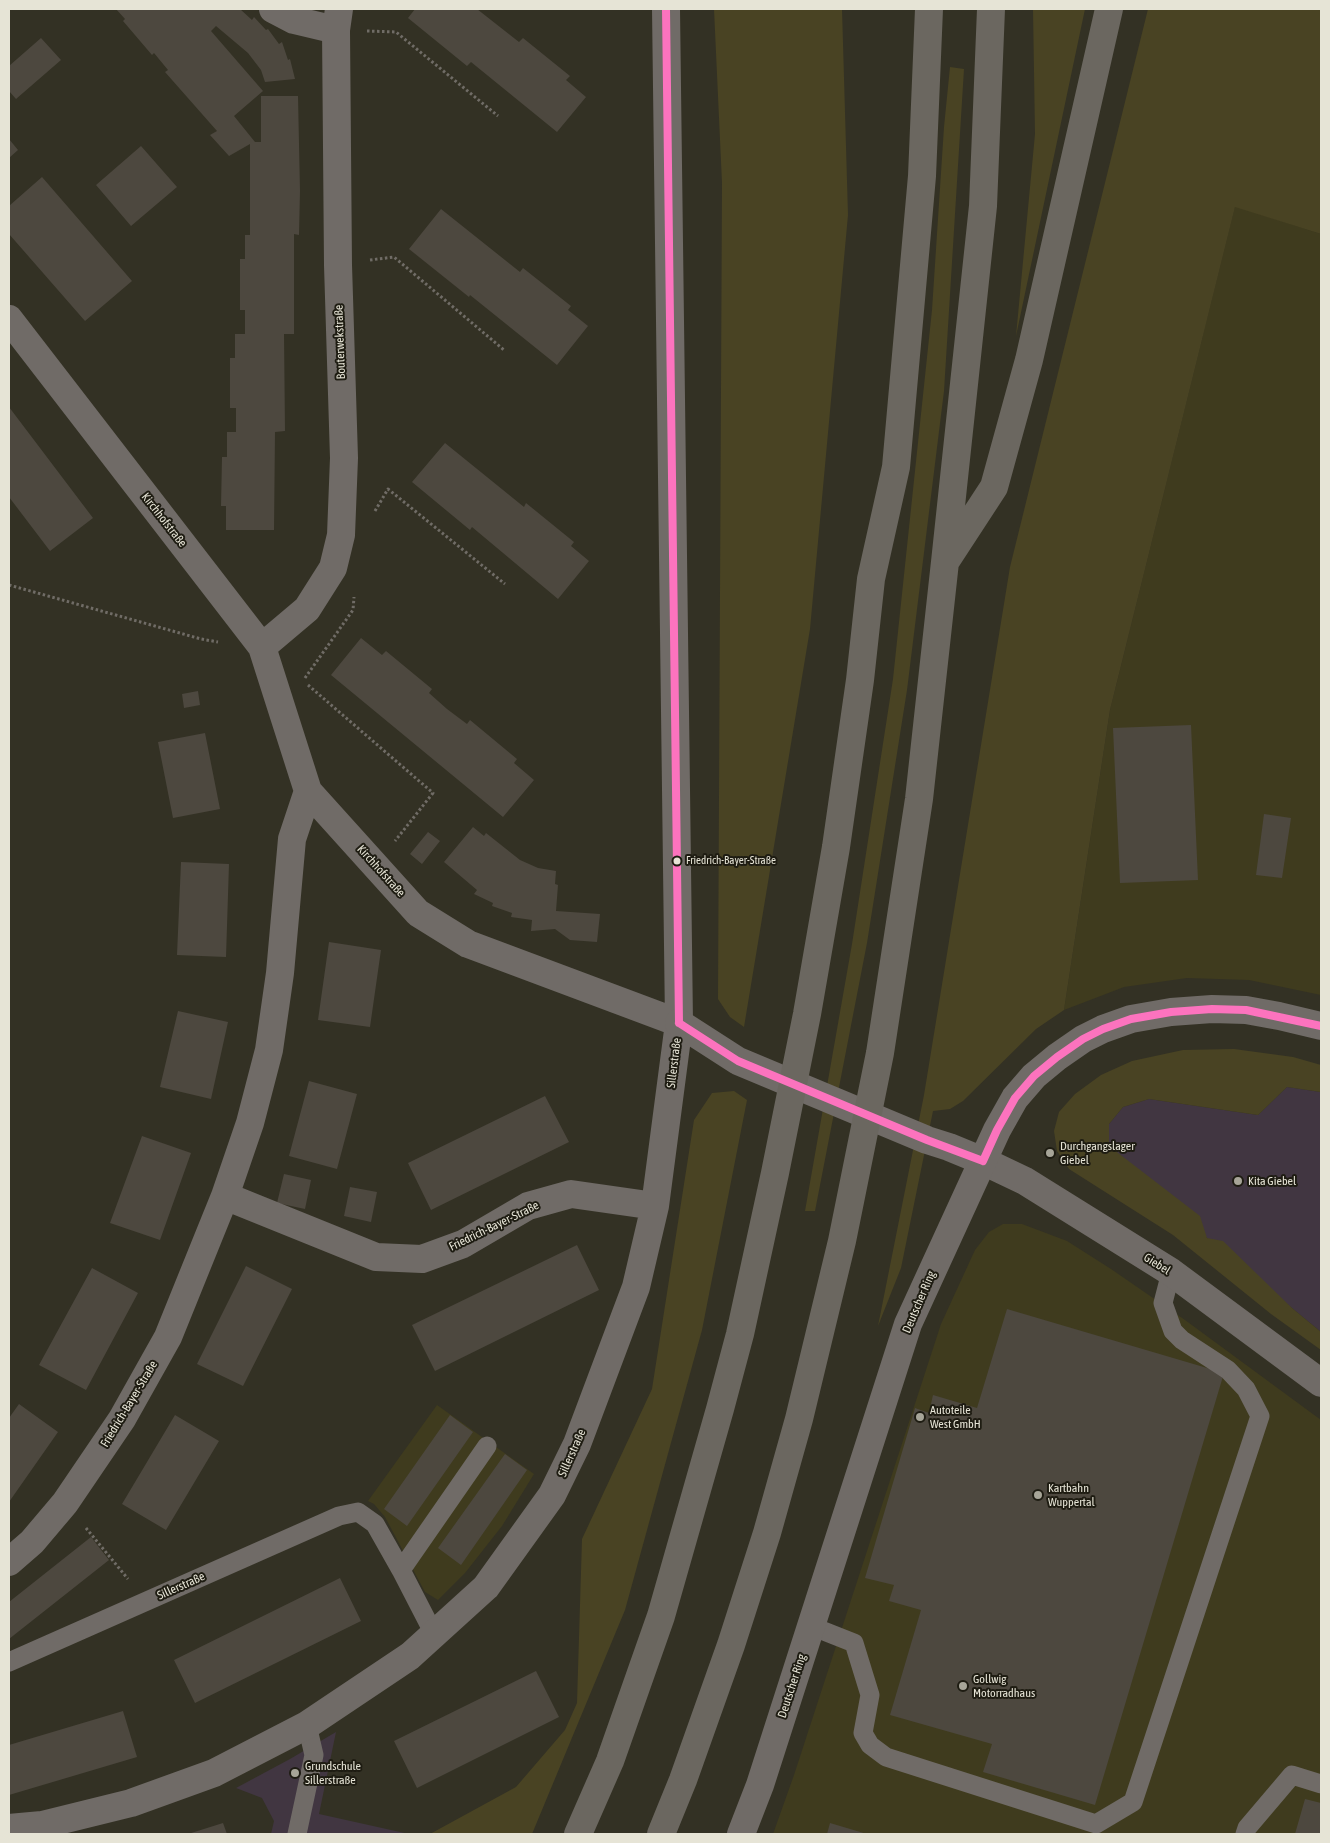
<!DOCTYPE html>
<meta charset="utf-8">
<style>
body{margin:0}
#map{position:relative;width:1330px;height:1843px;overflow:hidden;background:#333124;font-family:"Asap Condensed",sans-serif}
canvas{display:block}
.frame{position:absolute;inset:0;border:10px solid #e6e4d6;pointer-events:none}
</style>
<div id="map">
<canvas width="1330" height="1843"></canvas>
<div class="frame"></div>
</div>
<script>
const c = document.querySelector('canvas').getContext('2d');
c.lineJoin = 'round';
function fill(path, color) { c.fillStyle = color; c.fill(path, 'evenodd'); }
const poly = rows => new Path2D(rows.map(r => 'M' + r).join(''));
function trace(path, color, width, dash) { c.strokeStyle = color; c.lineWidth = width; c.lineCap = dash ? 'butt' : 'round'; c.setLineDash(dash || []); c.stroke(path); }
function label(font, color, halo, rows, align = 'center') {
  c.font = font + ' "Asap Condensed",sans-serif'; c.lineWidth = 4; c.setLineDash([]); c.textBaseline = 'middle'; c.strokeStyle = halo; c.fillStyle = color; for (const [text, x, y, turn = 0] of rows) {
    c.save(); c.translate(x, y); c.rotate((+turn || 0) * Math.PI / 180); c.textAlign = isNaN(turn) ? turn : align; if (halo) c.strokeText(text, 0, 0); c.fillText(text, 0, 0); c.restore();
  }
}
fill(poly([
 [1235,206,1321,234,1321,995,1249,980,1187,978,1124,987,1064,1010,1110,710],
 [1003,1224,1022,1224,1067,1241,1111,1269,1185,1320,1321,1420,1321,1834,773,1834,794,1775,941,1324,975,1250,989,1232],
 [437,1405,534,1474,502,1526,465,1573,438,1600,425,1592,385,1517,374,1504,368,1501]
]), '#3f3b1e');
fill(poly([
 [1287,1087,1321,1092,1321,1332,1207,1238,1109,1146,1109,1124,1123,1107,1149,1099,1258,1115],
 [336,1732,319,1814,409,1834,271,1834,274,1821,262,1798,236,1788,290,1759]
]), '#413641');
fill(poly([
 [714,9,842,9,848,215,810,629,744,1027,730,1017,718,999,722,183],
 [1033,9,1085,9,1016,336,1035,134],
 [1148,9,1321,9,1321,234,1235,207,1110,710,1064,1010,1036,1029,963,1101,950,1109,933,1111,901,1268,878,1326,924,1095,1010,567],
 [950,67,964,69,944,391,907,690,867,943,815,1211,805,1211,852,944,893,679,932,310,944,127],
 [1234,1049,1293,1057,1321,1065,1321,1092,1287,1087,1258,1115,1149,1099,1123,1107,1109,1124,1109,1146,1200,1216,1207,1238,1223,1241,1292,1308,1321,1332,1321,1350,1271,1314,1173,1235,1069,1169,1057,1151,1054,1131,1059,1112,1075,1094,1101,1075,1132,1061,1183,1050],
 [734,1091,747,1100,702,1330,625,1610,532,1834,430,1834,516,1787,565,1730,577,1703,582,1539,652,1389,694,1120,712,1093]
]), '#494323');
fill(poly([
 [116,9,240,9,252,20,254,17,266,30,268,29,279,44,282,42,288,60,290,59,295,79,265,82,261,70,248,53,216,26,211,31,263,91,234,116,255,142,261,142,261,96,298,96,300,191,299,235,294,234,294,334,284,334,285,431,275,432,274,530,226,530,226,506,221,506,222,457,227,457,227,432,236,432,236,408,230,408,230,358,235,358,235,334,245,334,245,310,240,310,240,259,245,259,245,235,250,235,250,144,229,156,210,135,217,131,165,72,168,70,154,53,152,55,123,21,125,19],
 [415,9,477,9,519,42,523,38,570,76,566,80,586,97,557,132,471,62,467,66,408,18],
 [41,38,61,60,16,99,9,91,9,66],
 [9,139,18,150,9,158],
 [141,146,177,187,131,226,96,185],
 [42,177,132,281,85,321,9,234,9,206],
 [441,209,520,272,523,268,571,306,568,310,588,326,557,365,470,295,469,297,409,249],
 [9,407,93,518,50,551,9,497],
 [445,443,524,507,526,503,574,542,571,546,589,561,558,599,472,527,470,530,412,482],
 [361,638,382,655,386,651,432,689,429,693,447,709,467,724,470,720,517,759,514,763,534,780,503,817,331,675],
 [198,691,200,705,184,708,182,694],
 [1191,725,1198,880,1120,883,1113,728],
 [205,733,220,809,173,818,158,742],
 [1264,814,1291,818,1282,878,1256,875],
 [473,827,484,836,486,833,520,860,538,868,556,871,555,884,558,885,556,911,600,914,597,942,570,940,555,929,531,931,532,920,511,917,512,913,492,906,493,903,474,894,477,890,444,862],
 [428,832,440,841,422,864,410,854],
 [181,862,229,864,226,957,177,955],
 [329,942,381,950,370,1027,318,1020],
 [178,1011,228,1022,211,1099,160,1087],
 [309,1081,357,1094,337,1169,289,1156],
 [545,1096,569,1142,431,1210,408,1163],
 [142,1136,191,1153,160,1240,110,1223],
 [284,1174,311,1180,305,1209,277,1203],
 [350,1187,377,1192,371,1222,344,1216],
 [577,1245,599,1290,435,1371,412,1325],
 [246,1266,292,1289,243,1386,197,1364],
 [92,1268,138,1293,86,1390,39,1365],
 [1007,1309,1224,1373,1095,1805,983,1772,992,1744,890,1715,921,1610,889,1601,894,1585,865,1578,915,1408,929,1413,933,1395,977,1408],
 [19,1404,58,1432,9,1502,9,1418],
 [175,1415,219,1441,166,1530,122,1504],
 [450,1415,473,1432,407,1526,384,1509],
 [505,1454,527,1470,461,1565,438,1548],
 [91,1537,109,1560,9,1639,9,1602],
 [340,1578,361,1621,195,1703,174,1660],
 [536,1671,559,1717,417,1788,394,1741],
 [123,1711,137,1757,9,1795,9,1745],
 [1305,1799,1321,1803,1321,1834,1295,1834],
 [223,1823,227,1834,188,1834],
 [830,1823,867,1834,827,1834]
]), '#4d483f');
trace(poly([
 [367,31,396,32,498,116],
 [370,260,394,257,504,350],
 [375,511,388,489,505,584],
 [9,585,201,639,218,642],
 [305,678,353,610,354,597],
 [308,685,433,793,395,841],
 [86,1528,128,1579]
]), '#706c66', 3, [2.5, 2.5]);
trace(poly([
 [401,1570,487,1446],
 [811,1626,854,1643,870,1695,863,1733,870,1745,886,1757,1096,1824,1133,1802,1260,1416,1246,1389,1228,1370,1182,1340,1173,1331,1163,1303,1171,1272],
 [9,1662,339,1516,358,1512,375,1524,401,1570,434,1634],
 [297,1834,314,1755,307,1725],
 [1245,1834,1247,1828,1292,1775,1321,1784]
]), '#706b67', 19);
trace(poly([
 [273,9,294,20,336,30],
 [9,319,262,647,308,791,418,913,468,944,679,1023],
 [262,647,307,609,333,568,341,535,344,458,338,265,336,30,339,9],
 [983,1161,1025,1181,1171,1272,1321,1383],
 [225,1196,376,1257,422,1259,463,1244,528,1206,571,1194,655,1206],
 [9,1562,32,1542,65,1503,122,1419,168,1337,225,1196,250,1123,269,1050,280,973,292,839,308,791],
 [9,1828,42,1825,131,1803,214,1773,307,1725,410,1656,486,1587,552,1495,577,1444,636,1287,655,1206,679,1023,666,9]
]), '#706b67', 28);
trace(poly([
 [679,1023,738,1061,927,1140,949,1147,983,1161],
 [741,1834,760,1785,908,1324,997,1130,1015,1098,1034,1076,1057,1057,1083,1039,1103,1029,1131,1019,1171,1012,1212,1009,1246,1010,1279,1016,1321,1026]
]), '#706b67', 28);
trace(poly([
 [947,559,994,487,1029,360,1109,9],
 [578,1834,610,1761,661,1616,720,1409,740,1334,775,1173,807,1014,836,847,860,680,871,579,896,467,922,176,929,9],
 [661,1834,683,1780,731,1645,767,1533,799,1419,842,1241,880,1053,919,799,945,562,983,206,991,9]
]), '#6b6760', 28);
trace(poly([
 [666,9,679,1023],
 [679,1023,738,1061,927,1140,983,1161],
 [983,1161,997,1130,1015,1098,1034,1076,1057,1057,1083,1039,1103,1029,1131,1019,1171,1012,1212,1009,1246,1010,1321,1026]
]), '#fc73be', 8);
for (const [x, y, r, color] of [
 [677,861,4.5,"#e6e4d6"],
 [1050,1153,5,"#a7a598"],
 [1238,1181,5,"#a7a598"],
 [920,1417,5,"#a7a598"],
 [1038,1495,5,"#a7a598"],
 [963,1686,5,"#a7a598"],
 [295,1773,5,"#a7a598"]
]) { const dot = new Path2D(); dot.arc(x, y, r, 0, 2 * Math.PI); c.fillStyle = color; c.fill(dot); trace(dot, '#1e1c12', 2); }
label('11px', '#e6e4d6', '#1e1c12', [
 ["Friedrich-Bayer-Straße",686,861]
], 'left');
label('12px', '#e6e4d6', '#1e1c12', [
 ["Bouterwekstraße",340,342,-92],
 ["Kirchhofstraße",164,520,52],
 ["Kirchhofstraße",381,871,48],
 ["Sillerstraße",674,1063,-83],
 ["Friedrich-Bayer-Straße",494,1226,-26],
 ["Giebel",1157,1264,32],
 ["Deutscher Ring",919,1302,-67],
 ["Friedrich-Bayer-Straße",129,1404,-59],
 ["Sillerstraße",572,1453,-66],
 ["Sillerstraße",181,1586,-24],
 ["Deutscher Ring",792,1686,-72]
]);
label('12px', '#e6e4d6', '#1e1c12', [
 ["Durchgangslager",1060,1146],
 ["Giebel",1060,1160],
 ["Kita Giebel",1248,1181],
 ["Autoteile",930,1410],
 ["West GmbH",930,1424],
 ["Kartbahn",1048,1488],
 ["Wuppertal",1048,1502],
 ["Gollwig",973,1679],
 ["Motorradhaus",973,1693],
 ["Grundschule",305,1766],
 ["Sillerstraße",305,1780]
], 'left');
</script>
